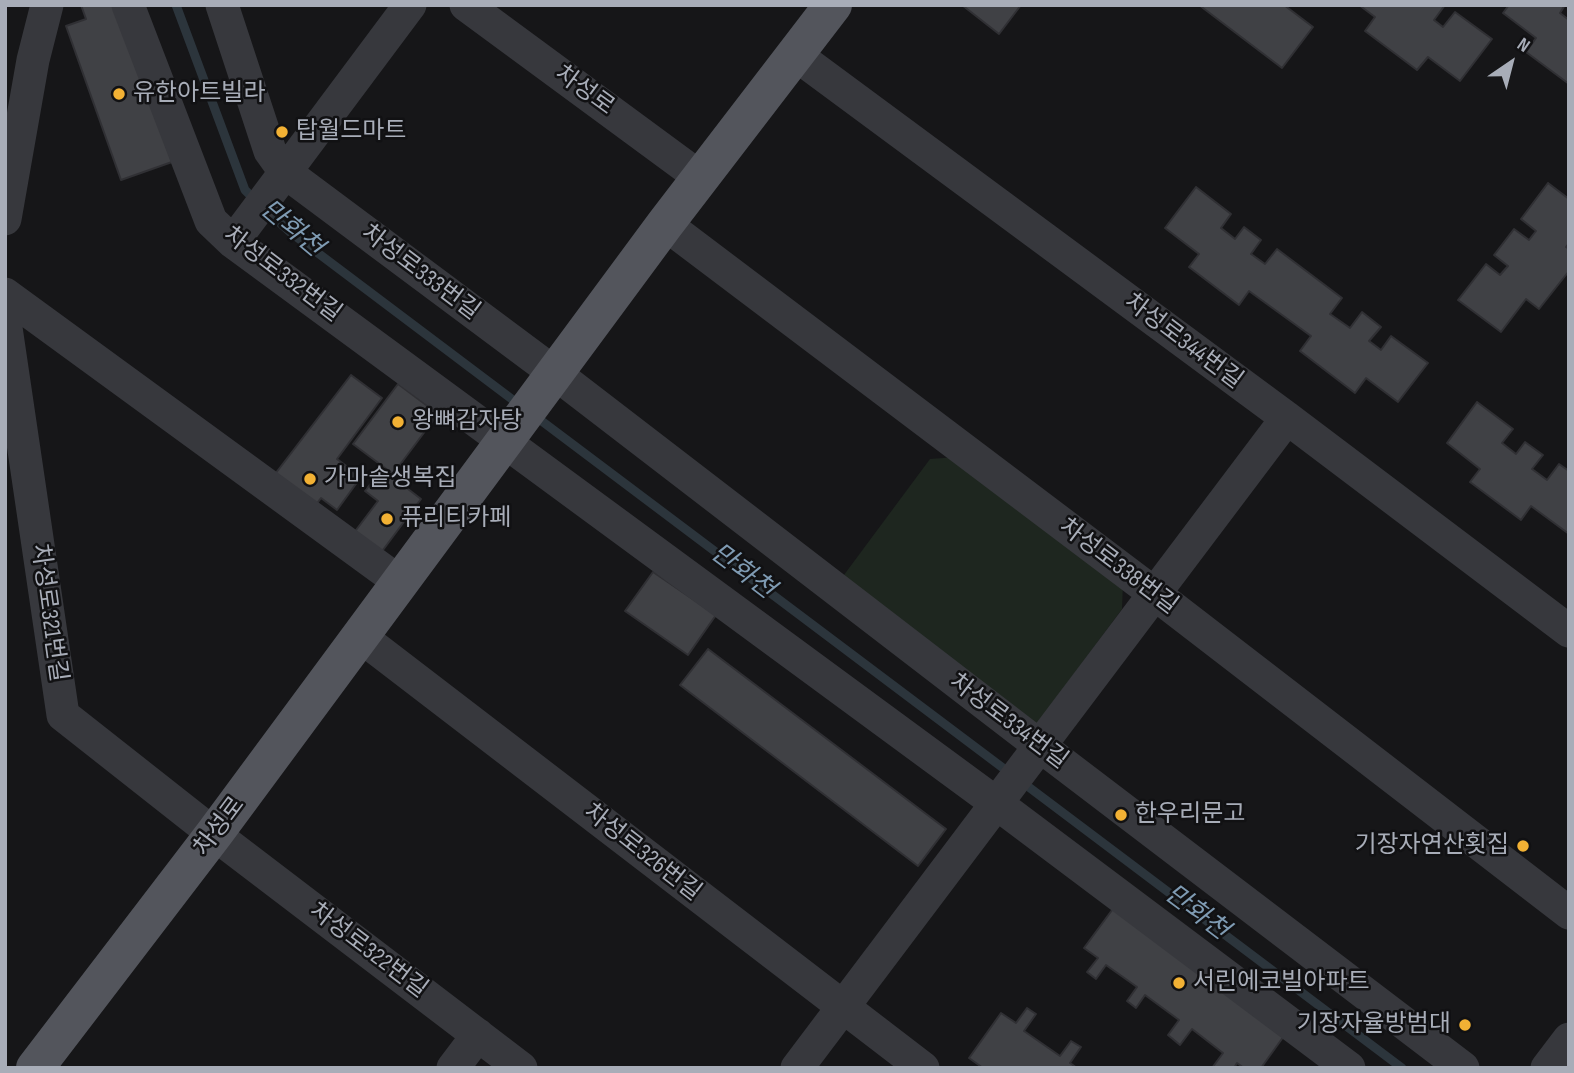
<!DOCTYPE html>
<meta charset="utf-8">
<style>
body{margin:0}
#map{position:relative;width:1574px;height:1073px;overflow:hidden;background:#161618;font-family:"Sofia Sans Condensed",sans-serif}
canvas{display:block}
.frame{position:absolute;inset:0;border:7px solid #a8adb8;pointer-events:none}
.north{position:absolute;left:1476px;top:28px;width:70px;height:70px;-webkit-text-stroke:5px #111113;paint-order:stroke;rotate:35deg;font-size:19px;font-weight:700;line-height:28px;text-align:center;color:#a8adb8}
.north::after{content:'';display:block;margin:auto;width:24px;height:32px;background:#a8adb8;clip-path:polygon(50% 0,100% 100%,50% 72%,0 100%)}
</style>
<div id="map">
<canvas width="1574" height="1073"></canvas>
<div class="frame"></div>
<div class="north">N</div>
</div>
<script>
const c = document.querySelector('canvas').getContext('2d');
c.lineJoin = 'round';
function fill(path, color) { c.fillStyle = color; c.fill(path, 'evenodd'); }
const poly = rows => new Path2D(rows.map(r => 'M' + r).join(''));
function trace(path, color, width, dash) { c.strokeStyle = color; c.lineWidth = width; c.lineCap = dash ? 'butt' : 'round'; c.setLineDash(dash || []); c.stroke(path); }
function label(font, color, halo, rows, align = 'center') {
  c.font = font + ' "Sofia Sans Condensed","Noto Sans KR",sans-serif'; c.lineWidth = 5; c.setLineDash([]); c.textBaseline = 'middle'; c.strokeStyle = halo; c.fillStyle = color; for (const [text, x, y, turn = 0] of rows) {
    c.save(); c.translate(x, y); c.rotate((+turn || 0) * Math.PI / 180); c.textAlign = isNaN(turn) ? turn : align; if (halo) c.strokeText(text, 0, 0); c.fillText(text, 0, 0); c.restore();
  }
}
fill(poly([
 [956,457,1123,583,1122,609,1034,728,838,583,930,459]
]), '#1e261f');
trace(poly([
 [176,5,245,190,255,200],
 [266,210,290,232,521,406],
 [535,416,1011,774],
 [1022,782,1402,1068]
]), '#2c353c', 9);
const building = poly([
 [81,5,116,5,172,162,121,180,66,26,86,19,81,5],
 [962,5,1021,5,999,34,962,5],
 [1199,5,1284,5,1313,27,1282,68,1199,5],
 [1359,5,1445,5,1434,20,1443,27,1455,12,1492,39,1460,81,1428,57,1417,70,1365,31,1375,17,1359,5],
 [1509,5,1565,5,1560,13,1569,20,1569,84,1526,52,1536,38,1503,13,1509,5],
 [1548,183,1569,199,1569,243,1566,247,1569,249,1569,271,1539,309,1526,299,1501,332,1458,300,1486,264,1500,275,1508,266,1494,255,1514,229,1529,240,1536,231,1521,219,1548,183],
 [1196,187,1231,214,1221,228,1235,239,1244,227,1261,240,1251,254,1265,264,1277,249,1342,298,1330,314,1350,328,1362,312,1381,327,1369,341,1381,350,1391,336,1428,363,1398,402,1366,378,1355,393,1300,351,1311,336,1249,291,1239,305,1189,267,1199,254,1165,228,1196,187],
 [351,375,382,398,337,459,361,477,337,510,321,498,313,509,272,478,351,375],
 [398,384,438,414,393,474,353,444,398,384],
 [1477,402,1513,429,1502,443,1516,454,1525,442,1543,455,1532,469,1547,480,1559,464,1569,471,1569,534,1531,506,1521,520,1470,482,1480,469,1447,443,1477,402],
 [382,469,421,499,377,558,350,538,378,501,365,491,382,469],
 [653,572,716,615,688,655,625,611,653,572],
 [708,649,946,829,918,866,680,685,708,649],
 [1118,902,1289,1029,1261,1068,1244,1068,1237,1063,1234,1068,1212,1068,1223,1053,1192,1029,1180,1045,1168,1035,1179,1020,1145,995,1136,1008,1127,1001,1137,987,1106,965,1096,979,1087,972,1098,958,1084,948,1118,902],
 [1027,1008,1036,1014,1024,1031,1060,1056,1071,1041,1081,1047,1070,1063,1077,1068,983,1068,969,1058,1001,1013,1016,1023,1027,1008]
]);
fill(building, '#404145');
trace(building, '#303034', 2);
trace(poly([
 [128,5,211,221,233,242,996,803,1349,1068],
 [222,5,270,151,285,172,556,374,1040,746,1463,1068],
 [466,5,701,178],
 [796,55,1287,418,1569,631],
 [5,219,33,60,47,5],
 [665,224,1155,594,1569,913],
 [233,242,410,5],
 [5,294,401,583],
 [5,321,63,715,214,834,521,1068],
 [361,637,923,1068],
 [453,1068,478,1035],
 [797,1068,1287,418],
 [1547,1068,1569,1039]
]), '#37383d', 33);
trace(poly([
 [35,1068,214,834,665,224,833,5]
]), '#53555c', 38);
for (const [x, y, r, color] of [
 [119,94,7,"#f2b134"],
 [282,132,7,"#f2b134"],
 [398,422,7,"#f2b134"],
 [310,479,7,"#f2b134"],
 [387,519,7,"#f2b134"],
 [1121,815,7,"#f2b134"],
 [1523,846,7,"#f2b134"],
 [1179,983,7,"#f2b134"],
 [1465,1025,7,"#f2b134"]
]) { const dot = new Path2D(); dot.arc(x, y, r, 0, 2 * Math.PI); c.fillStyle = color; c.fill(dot); trace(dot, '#111113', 2.5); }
label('24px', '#a8adb8', '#111113', [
 ["차성로",584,91,36],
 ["차성로333번길",420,273,37],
 ["차성로332번길",282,275,37],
 ["차성로344번길",1183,342,37],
 ["차성로338번길",1118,567,37],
 ["차성로321번길",48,613,82],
 ["차성로334번길",1008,722,37],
 ["차성로",220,827,-53],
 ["차성로326번길",642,853,38],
 ["차성로322번길",368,951,37]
]);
label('24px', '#a8adb8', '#111113', [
 ["유한아트빌라",133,94],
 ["탑월드마트",296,132],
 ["왕뼈감자탕",412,422],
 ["가마솥생복집",324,479],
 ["퓨리티카페",401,519],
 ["한우리문고",1135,815],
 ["기장자연산횟집",1509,846,"right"],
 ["서린에코빌아파트",1193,983],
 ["기장자율방범대",1451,1025,"right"]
], 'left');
label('italic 26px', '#7f9bb3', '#111113', [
 ["만화천",291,229,40],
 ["만화천",742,572,37],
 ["만화천",1196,913,37]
]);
</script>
